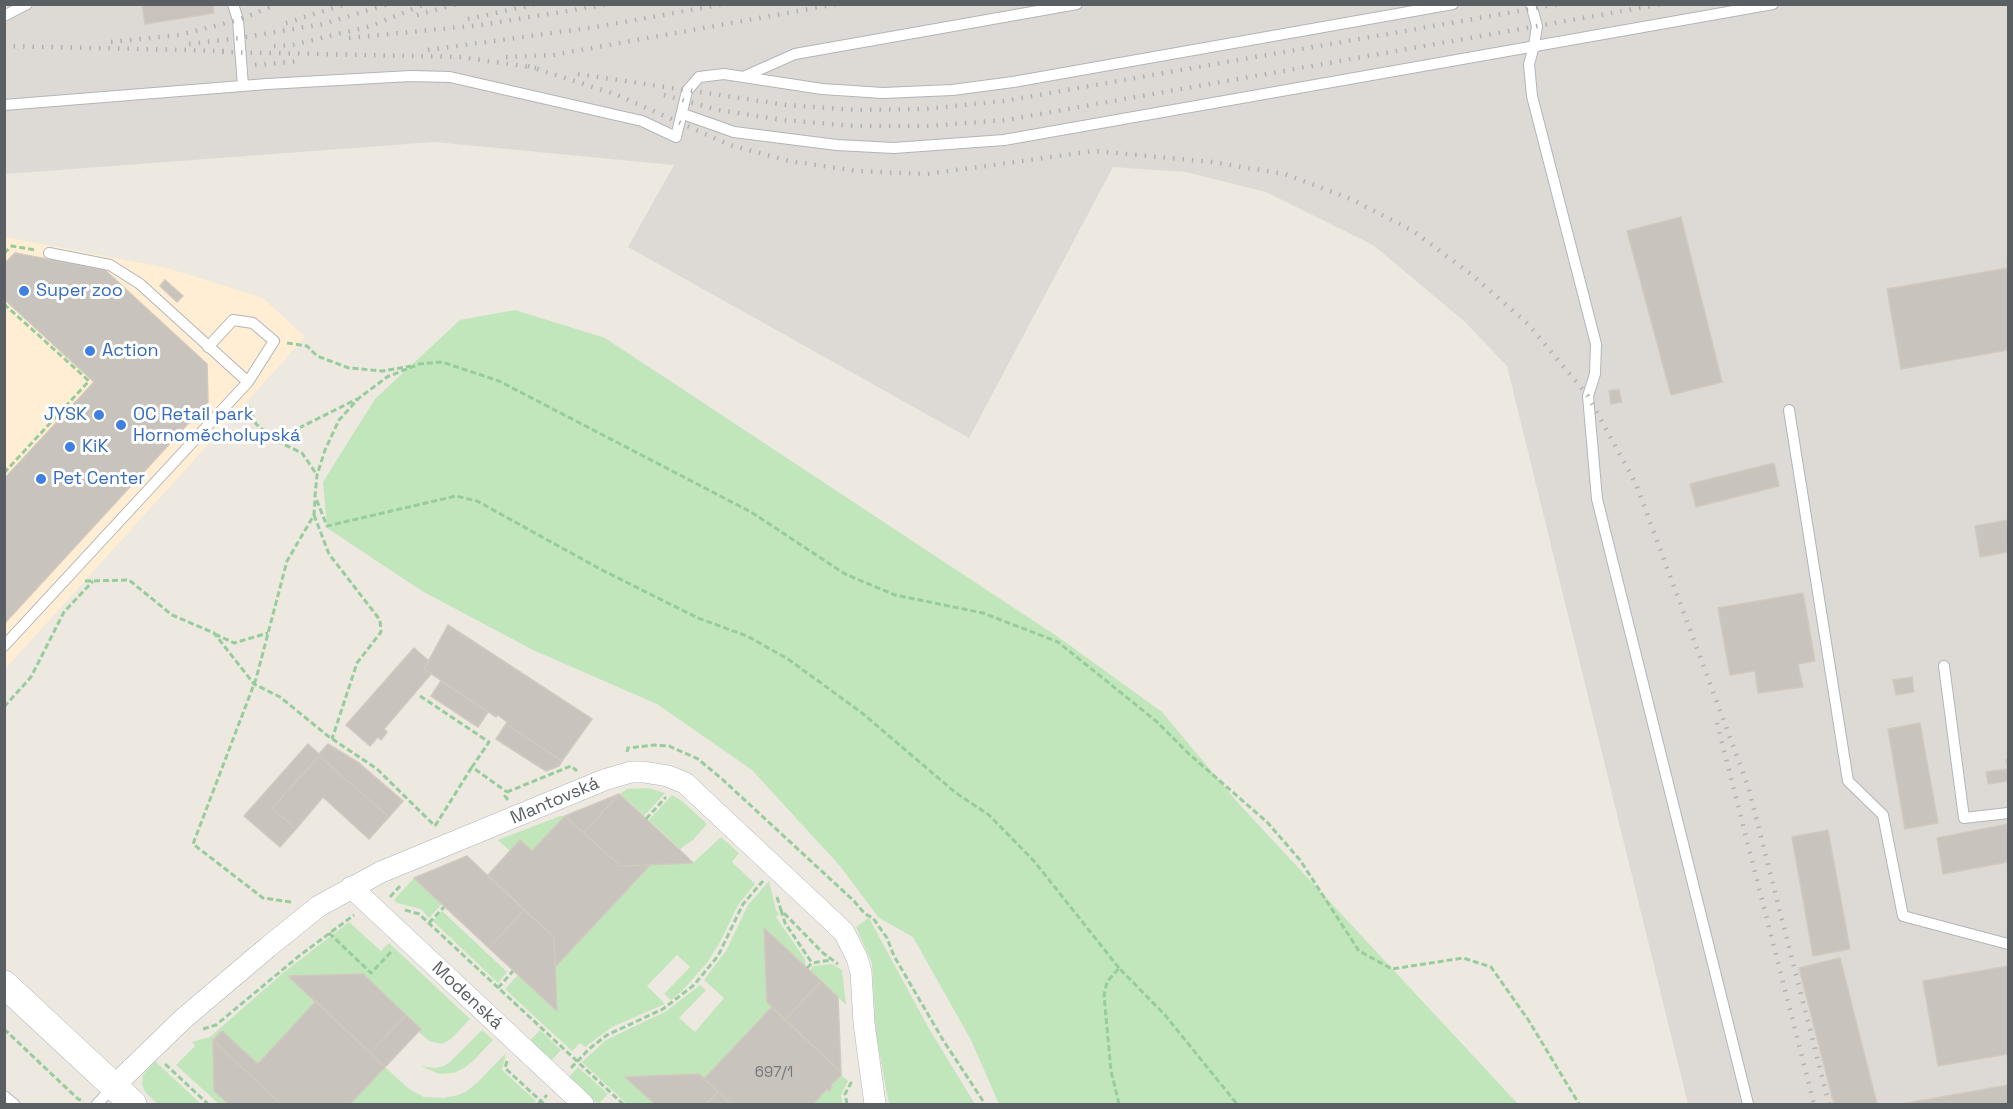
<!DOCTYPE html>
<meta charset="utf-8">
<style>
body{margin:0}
#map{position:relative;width:2013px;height:1109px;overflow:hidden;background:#ede8e0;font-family:"Space Grotesk",sans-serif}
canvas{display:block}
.frame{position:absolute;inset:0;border:6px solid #595f62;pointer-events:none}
</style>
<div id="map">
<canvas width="2013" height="1109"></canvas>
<div class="frame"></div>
</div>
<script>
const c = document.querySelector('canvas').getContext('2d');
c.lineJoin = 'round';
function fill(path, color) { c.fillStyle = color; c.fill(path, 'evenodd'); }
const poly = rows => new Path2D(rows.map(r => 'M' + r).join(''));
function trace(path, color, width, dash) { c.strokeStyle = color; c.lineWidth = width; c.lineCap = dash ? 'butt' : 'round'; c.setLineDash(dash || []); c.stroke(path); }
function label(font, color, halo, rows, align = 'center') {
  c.font = font + ' "Space Grotesk",sans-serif'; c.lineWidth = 6; c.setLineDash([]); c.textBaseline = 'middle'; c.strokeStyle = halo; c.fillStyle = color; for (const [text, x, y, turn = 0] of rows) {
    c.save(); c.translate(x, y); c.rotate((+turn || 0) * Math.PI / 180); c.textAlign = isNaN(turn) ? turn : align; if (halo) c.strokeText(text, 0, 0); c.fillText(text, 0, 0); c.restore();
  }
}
fill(poly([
 [5,237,167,268,263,298,305,337,5,669]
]), '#ffeed3');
fill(poly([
 [5,5,2008,5,2008,1104,1688,1104,1507,366,1465,322,1373,245,1266,192,1186,172,1113,167,969,438,628,247,674,165,434,142,5,174]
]), '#dddad5');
fill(poly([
 [515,310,605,338,1061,639,1162,712,1239,804,1518,1104,999,1104,971,1040,913,937,879,918,840,866,752,770,657,704,533,650,422,591,327,528,323,482,375,399,460,320],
 [648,788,665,793,644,816,620,794,627,789],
 [672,795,682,801,707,824,693,840,680,849,649,820],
 [560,816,565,816,532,851,510,851,498,840],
 [721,837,739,853,732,862,755,884,738,905,720,942,707,963,682,991,671,1000,664,994,690,967,677,955,647,986,665,1004,612,1027,585,1047,580,1043,572,1051,505,989,518,975,557,1010,555,967,650,865,693,863],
 [414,878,442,904,429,918,421,909,397,903,394,900],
 [769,881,776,910,779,914,776,917,805,959,806,967,765,929,767,1002,772,1007,704,1079,699,1074,626,1077,655,1104,627,1104,582,1062,606,1040,665,1012,700,985,706,990,679,1018,695,1032,724,998,704,980,726,951,748,905],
 [442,911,507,972,498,983,433,921],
 [869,918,928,1027,975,1104,889,1104,876,1035,872,963,856,927],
 [349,922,381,951,389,943,470,1019,451,1039,442,1044,429,1041,419,1032,421,1029,363,974,289,976,316,1001,258,1064,222,1031,214,1091,229,1104,219,1104,176,1065,195,1046,192,1042,210,1037,283,973],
 [832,964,842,970,846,1005,810,970,813,966],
 [482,1030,493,1040,473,1061,464,1068,454,1073,439,1074,421,1066,436,1068,444,1066,450,1062],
 [540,1030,561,1050,551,1061,530,1041],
 [506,1053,502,1070,536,1101,533,1104,350,1104,385,1067,409,1089,424,1097,444,1098,458,1095,467,1091,478,1082],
 [155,1061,201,1104,158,1104,146,1093,142,1085,143,1075],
 [578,1067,608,1094,598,1104,568,1078],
 [841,1075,848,1081,841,1095,843,1104,813,1104,827,1089,829,1090,832,1087,831,1085]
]), '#c1e6bb');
const building = poly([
 [142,4,213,4,214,13,145,24,142,4],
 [1681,217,1722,382,1671,395,1627,231,1681,217],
 [15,253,105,270,207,364,208,402,4,624,4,479,94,382,4,299,4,264,15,253],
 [2007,260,2008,260,2008,350,1901,369,1887,289,2008,268,2007,260],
 [165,280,183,296,177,302,160,286,165,280],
 [1612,390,1619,390,1622,402,1611,404,1609,391,1612,390],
 [1774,463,1779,486,1696,507,1690,484,1774,463],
 [2008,520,2008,552,1980,557,1975,526,2008,520],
 [1803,593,1815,661,1798,664,1803,687,1758,693,1755,671,1730,675,1718,608,1803,593],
 [448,625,592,719,562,761,506,724,507,722,498,715,496,717,424,669,448,625],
 [414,648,429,661,424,669,431,674,384,729,387,732,381,740,378,737,370,746,346,725,414,648],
 [1912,677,1914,692,1896,695,1893,680,1912,677],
 [441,681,488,712,478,727,431,696,441,681],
 [1920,723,1938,823,1905,829,1888,729,1920,723],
 [506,724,562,761,559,766,546,771,496,739,506,724],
 [308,744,319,754,328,744,359,763,403,801,389,817,319,756,272,808,296,829,280,847,244,816,308,744],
 [319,756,389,817,369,839,323,797,296,829,272,808,319,756],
 [2008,759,2008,781,1988,784,1986,772,2008,769,2006,760,2008,759],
 [619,794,584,833,565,816,619,794],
 [619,794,683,853,693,863,620,866,584,833,619,794],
 [565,816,620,866,650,865,555,967,554,937,488,875,520,840,532,851,565,816],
 [2008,824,2008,862,1943,874,1937,838,2008,824],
 [1828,830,1850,949,1813,956,1792,837,1828,830],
 [467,856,524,910,489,948,414,878,467,856],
 [524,910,554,937,557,1011,489,948,524,910],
 [764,928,821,981,785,1020,767,1002,764,928],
 [1840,958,1877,1104,1834,1104,1799,968,1840,958],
 [2008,966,2008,1054,1938,1066,1923,981,2008,966],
 [363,974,406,1015,370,1053,288,976,363,974],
 [821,981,838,997,841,1072,785,1020,821,981],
 [316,1001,385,1067,350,1104,281,1104,213,1040,222,1031,258,1064,316,1001],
 [772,1007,841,1072,841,1075,831,1085,832,1087,829,1091,827,1089,813,1104,731,1104,704,1079,772,1007],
 [406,1015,421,1029,385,1067,370,1053,406,1015],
 [213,1040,281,1104,229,1104,214,1091,213,1040],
 [699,1074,718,1092,706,1104,655,1104,625,1077,699,1074],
 [2008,1085,2008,1104,1902,1104,2008,1085],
 [718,1092,731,1104,706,1104,718,1092]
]);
fill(building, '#c8c3bd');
trace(building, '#d2c9be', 1.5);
const service = poly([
 [233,4,238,20,243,86],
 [1531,4,1537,26,1534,46,1529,64,1532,96,1596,344,1595,374,1588,396,1597,499,1748,1104],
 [4,16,27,4],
 [743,77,795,54,1077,4],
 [4,105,267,84,411,76,450,77,642,121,676,137,687,91,699,77,724,74,822,89,883,93,952,90,1013,82,1453,4],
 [683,114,734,132,837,145,894,148,1004,140,1773,4],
 [208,347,233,320,253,323,274,341,248,382],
 [1789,410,1848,781,1883,815,1903,916,2008,944],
 [4,646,248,382,140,284,110,265,49,253],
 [1944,666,1964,818,2008,813],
 [4,1096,14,1104],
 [97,1104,113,1087]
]);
const minor = poly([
 [351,887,583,1104],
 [114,1086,183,1019,268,947,319,906,381,872,604,780,631,772,644,772,668,776,685,783,844,932,857,958,861,972,864,1023,875,1104]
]);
const tertiary = poly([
 [4,984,133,1104]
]);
trace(service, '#b1b5b9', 12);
trace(minor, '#b1b5b9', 22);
trace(tertiary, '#b1b5b9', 28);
trace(poly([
 [4,253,12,246,35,250],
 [4,304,89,381,4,473],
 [287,343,307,346,317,356,349,368,383,371,411,366],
 [248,405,256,424,275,440,357,399],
 [224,430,275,440,302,453,317,475],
 [314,515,329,554,380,620,381,632,357,663,332,739],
 [85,581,129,580,172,615,214,633,254,684,280,697,328,736,377,769,435,826],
 [215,634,234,643,268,633],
 [420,696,489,742,472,767,507,792],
 [4,707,31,677,64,612,93,581],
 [627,752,628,748,654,745,669,746,698,759,722,779,854,901,865,914,873,918,887,938,894,956,943,1040,985,1104],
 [508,800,505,796,507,792,571,766,577,771],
 [646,819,666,797],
 [435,826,472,767],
 [390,897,400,886],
 [777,897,781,910,823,953,838,964],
 [291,902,263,898,193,844,256,679,287,561,314,515,315,498],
 [405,910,419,914,623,1104],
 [781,910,785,923,812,963],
 [429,923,444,907],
 [329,933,371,973,391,952],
 [807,968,812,963,831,960],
 [1119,968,1034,861,989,815,956,793,862,713,788,659,747,636,698,618,600,569,477,501,456,496,327,526,315,496,317,475,325,450,339,420,359,398,387,377,419,364,442,362,499,381,751,512,845,574,895,595,983,613,1058,642,1156,721,1189,754,1267,822,1300,860,1359,951,1392,969,1463,958,1491,967,1529,1021,1579,1104],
 [498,988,513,971],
 [4,1029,78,1099,84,1101],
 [203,1029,216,1025,299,956,354,915],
 [507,1061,505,1068,544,1104],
 [165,1064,208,1104],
 [571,1068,589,1049,607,1035,663,1009,694,985,718,956,743,904,763,881],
 [538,1104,547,1095],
 [847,1104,845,1094,852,1081],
 [1119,1104,1111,1071,1104,995,1107,982,1119,968,1165,1015,1237,1104]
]), '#97cd9d', 3, [6, 3]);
trace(service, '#fff', 10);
trace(minor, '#fff', 21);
trace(tertiary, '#fff', 27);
trace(poly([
 [417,15,457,4],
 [468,19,536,4],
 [286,23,346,4],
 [349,38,481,25,610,4],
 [111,42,179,35,238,20,278,4],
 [189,44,240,38,323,24,389,4],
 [4,46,229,51],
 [274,46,292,45,371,26,425,4],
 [428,50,596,27,724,4],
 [222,52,461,57,536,68],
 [506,57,553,55,837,4],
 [255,65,302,61],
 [528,66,615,94,730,145,789,161,857,171,927,174,1095,151,1212,162,1285,174,1351,199,1413,231,1472,275,1528,324,1588,396,1636,484,1748,786,1829,1104],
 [578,74,787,105,855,110,925,109,1004,101,1559,4],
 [664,95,718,110,783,120,854,126,927,126,1006,120,1662,4],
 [1717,723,1814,1104]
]), '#b0b1b2', 4.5, [1.5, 8]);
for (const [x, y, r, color] of [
 [24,291,6,"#3f7fe0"],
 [90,351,6,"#3f7fe0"],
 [99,415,6,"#3f7fe0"],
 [121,425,6,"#3f7fe0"],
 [70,447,6,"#3f7fe0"],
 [41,479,6,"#3f7fe0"]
]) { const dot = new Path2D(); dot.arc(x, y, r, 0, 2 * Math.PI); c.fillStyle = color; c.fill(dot); trace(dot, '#fff', 2); }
label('15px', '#757879', null, [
 ["697/1",774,1073]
]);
label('18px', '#366cbe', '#fff', [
 ["Super zoo",36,291],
 ["Action",102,351],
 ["JYSK",87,415,"right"],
 ["OC Retail park",133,415],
 ["Hornoměcholupská",133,436],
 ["KiK",82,447],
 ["Pet Center",53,479]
], 'left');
label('18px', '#595f62', '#fff', [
 ["Mantovská",555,801,-23],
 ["Modenská",467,996,43]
]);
</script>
